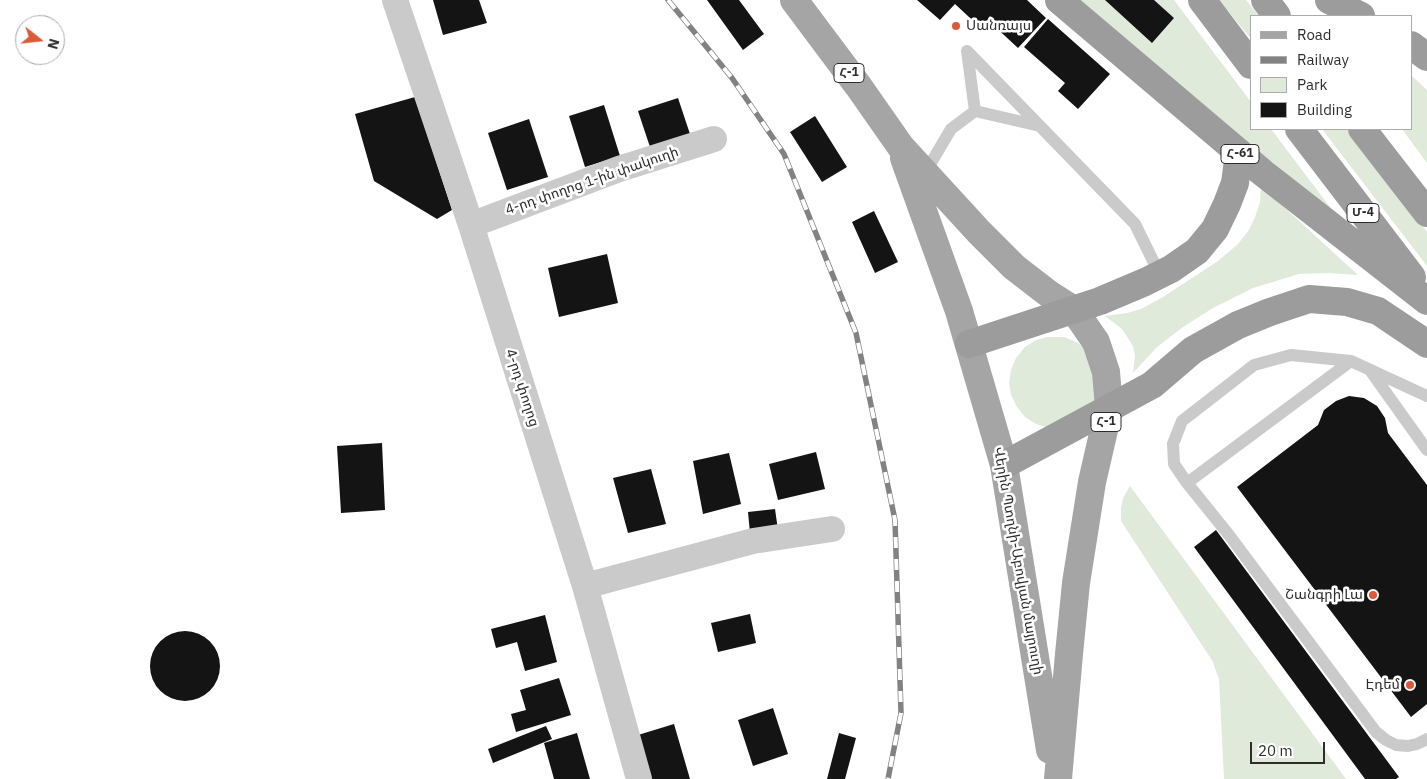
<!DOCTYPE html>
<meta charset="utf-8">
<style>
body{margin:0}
#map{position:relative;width:1427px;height:779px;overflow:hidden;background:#fff;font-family:"IBM Plex Sans",sans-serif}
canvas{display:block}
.legend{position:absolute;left:1250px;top:15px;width:162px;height:115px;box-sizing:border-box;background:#fff;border:1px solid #ababab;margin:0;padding:6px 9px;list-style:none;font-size:15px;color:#2d2d2d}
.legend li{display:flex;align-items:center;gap:10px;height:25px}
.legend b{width:25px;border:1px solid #ababab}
.north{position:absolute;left:15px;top:15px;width:50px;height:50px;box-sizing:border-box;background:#fff;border:1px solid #ababab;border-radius:50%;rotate:106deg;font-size:14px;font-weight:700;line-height:20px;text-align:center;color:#2d2d2d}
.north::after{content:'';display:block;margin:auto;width:18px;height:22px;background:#da5a39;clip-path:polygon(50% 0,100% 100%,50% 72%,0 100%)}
.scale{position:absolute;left:1250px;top:742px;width:75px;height:22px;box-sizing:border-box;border:2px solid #2d2d2d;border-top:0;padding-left:6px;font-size:15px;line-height:18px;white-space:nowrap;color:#2d2d2d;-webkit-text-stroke:4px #fff;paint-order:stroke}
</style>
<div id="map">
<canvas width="1427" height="779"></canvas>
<ul class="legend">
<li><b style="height:6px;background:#a5a5a5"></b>Road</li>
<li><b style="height:6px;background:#828282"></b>Railway</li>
<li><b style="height:14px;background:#dfeadb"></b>Park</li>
<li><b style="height:14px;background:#141414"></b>Building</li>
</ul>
<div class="north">N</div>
<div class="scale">20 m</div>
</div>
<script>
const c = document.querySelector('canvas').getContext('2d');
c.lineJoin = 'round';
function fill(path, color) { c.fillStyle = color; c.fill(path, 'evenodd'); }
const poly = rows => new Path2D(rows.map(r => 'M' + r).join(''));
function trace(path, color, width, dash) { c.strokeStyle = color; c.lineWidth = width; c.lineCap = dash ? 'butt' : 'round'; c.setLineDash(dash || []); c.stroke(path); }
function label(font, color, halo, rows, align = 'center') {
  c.font = font + ' "IBM Plex Sans","Noto Sans Armenian",sans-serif'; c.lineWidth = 5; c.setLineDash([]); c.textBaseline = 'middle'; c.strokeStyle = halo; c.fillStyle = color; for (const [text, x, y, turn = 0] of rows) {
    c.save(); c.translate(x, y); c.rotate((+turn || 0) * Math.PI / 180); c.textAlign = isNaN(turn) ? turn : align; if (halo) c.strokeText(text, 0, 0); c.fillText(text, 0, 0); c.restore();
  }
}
fill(poly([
 [1074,0,1174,0,1251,102,1251,129,1271,129,1336,215],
 [1219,0,1246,0,1259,16,1251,16,1251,39],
 [1411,75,1427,90,1427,163,1402,129,1411,129],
 [1322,129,1348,129,1427,232,1427,266],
 [1261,186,1358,275,1329,273,1299,274,1253,288,1213,308,1183,327,1157,347,1133,373,1135,356,1133,346,1122,329,1105,316,1127,313,1141,309,1163,297,1218,261,1238,244,1249,230,1255,217,1260,202],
 [1048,337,1064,337,1078,343,1090,353,1098,397,1090,410,1049,428,1036,424,1025,417,1017,407,1011,395,1009,383,1011,370,1016,358,1025,347,1036,340],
 [1130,486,1346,779,1224,779,1219,679,1216,671,1213,662,1121,521,1121,508,1123,498]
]), '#dfeadb');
fill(poly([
 [433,0,479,0,487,23,443,35],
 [707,0,739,0,764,34,743,50],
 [917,0,1027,0,1046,18,1018,48,991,23,984,31,955,4,940,20],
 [1105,0,1154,0,1174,18,1152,43],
 [1048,19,1110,74,1078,109,1058,91,1065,83,1024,47],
 [415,97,452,210,437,219,374,181,355,114],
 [678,98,691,137,651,150,638,111],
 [604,105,620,156,585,167,569,116],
 [815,116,847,167,822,182,790,132],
 [529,119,548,177,507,190,488,133],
 [874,211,898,262,875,273,852,222],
 [607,254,618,303,559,317,548,268],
 [1349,396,1364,398,1377,406,1385,418,1388,433,1427,485,1427,704,1411,717,1237,487,1318,425,1324,410,1336,401],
 [382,443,385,510,341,513,337,446],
 [816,452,825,489,778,500,769,464],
 [729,453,741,504,703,514,693,461],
 [651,469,666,524,628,533,613,478],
 [775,509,778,530,750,533,748,512],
 [1216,530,1399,777,1396,779,1365,779,1194,547],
 [750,614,756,643,718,652,711,623],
 [545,615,557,662,525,671,517,642,496,648,491,629],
 '150 666a35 35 0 1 1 70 0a35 35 0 1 1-70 0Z',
 [559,678,571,715,516,732,511,714,526,710,520,690],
 [773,708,788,754,753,766,738,720],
 [674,724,690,779,651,779,638,735],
 [546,726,552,739,493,763,488,749],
 [577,733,590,779,554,779,544,743],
 [839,733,856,738,845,779,827,779]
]), '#141414');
trace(poly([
 [967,51,1135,224,1160,275],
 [967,51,975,111],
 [925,173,951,129,975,111,1040,126],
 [1372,373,1427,450],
 [1427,396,1351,361,1291,355,1254,365,1182,421,1173,444,1174,464,1187,483,1229,535,1376,732,1386,740,1396,745,1408,746,1417,744,1427,739],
 [1187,483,1351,361]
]), '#cacaca', 12);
trace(poly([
 [395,0,471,225,585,586,639,779],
 [471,225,619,169,714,139],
 [585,586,753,541,832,529]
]), '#cacaca', 26);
trace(poly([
 [794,0,859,87,901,147,979,232,1014,267,1049,294,1074,310,1096,342,1106,372,1109,408,1092,482,1076,583,1069,654,1058,779],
 [904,158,959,311,1004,465,1050,750]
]), '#a5a5a5', 28);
trace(poly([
 [1059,0,1263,173,1427,301],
 [1202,0,1251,65],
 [1265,0,1277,16],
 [1329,0,1361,16],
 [1411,45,1427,57],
 [1299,129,1412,277],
 [1362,129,1427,213],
 [969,344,1100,301,1145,282,1171,269,1197,251,1215,229,1227,204,1235,183,1239,153],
 [1004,465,1152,385,1193,350,1238,325,1270,312,1309,299,1347,302,1378,311,1427,344]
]), '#9c9c9c', 28);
const rail = poly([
 [668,0,732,78,784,154,856,333,895,520,901,713,888,779]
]);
trace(rail, '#828282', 5.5);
trace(rail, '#fff', 4, [11]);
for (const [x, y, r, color] of [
 [956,26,5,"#da5a39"],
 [1373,595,5,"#da5a39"],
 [1410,685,5,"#da5a39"]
]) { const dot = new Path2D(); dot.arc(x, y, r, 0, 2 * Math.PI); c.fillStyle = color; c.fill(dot); trace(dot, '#fff', 2); }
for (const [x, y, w] of [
 [849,73,30],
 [1240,154,38],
 [1363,213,32],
 [1106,422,30]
]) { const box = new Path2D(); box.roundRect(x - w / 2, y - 9.5, w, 19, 4); c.fillStyle = '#fff'; c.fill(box); trace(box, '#2d2d2d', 1); }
label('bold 12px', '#2d2d2d', null, [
 ["Հ-1",849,73],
 ["Հ-61",1240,154],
 ["Մ-4",1363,213],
 ["Հ-1",1106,422]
]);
label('14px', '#2d2d2d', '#fff', [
 ["Սանռայս",966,26,"left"],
 ["Շանգրի Լա",1363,595],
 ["Էդեմ",1400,685]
], 'right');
label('14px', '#2d2d2d', '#fff', [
 ["4-րդ փողոց 1-ին փակուղի",592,181,-19],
 ["4-րդ փողոց",522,388,72],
 ["Վերին Պտղնի-Աբովյան մայրուղի",1018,561,80]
]);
</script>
